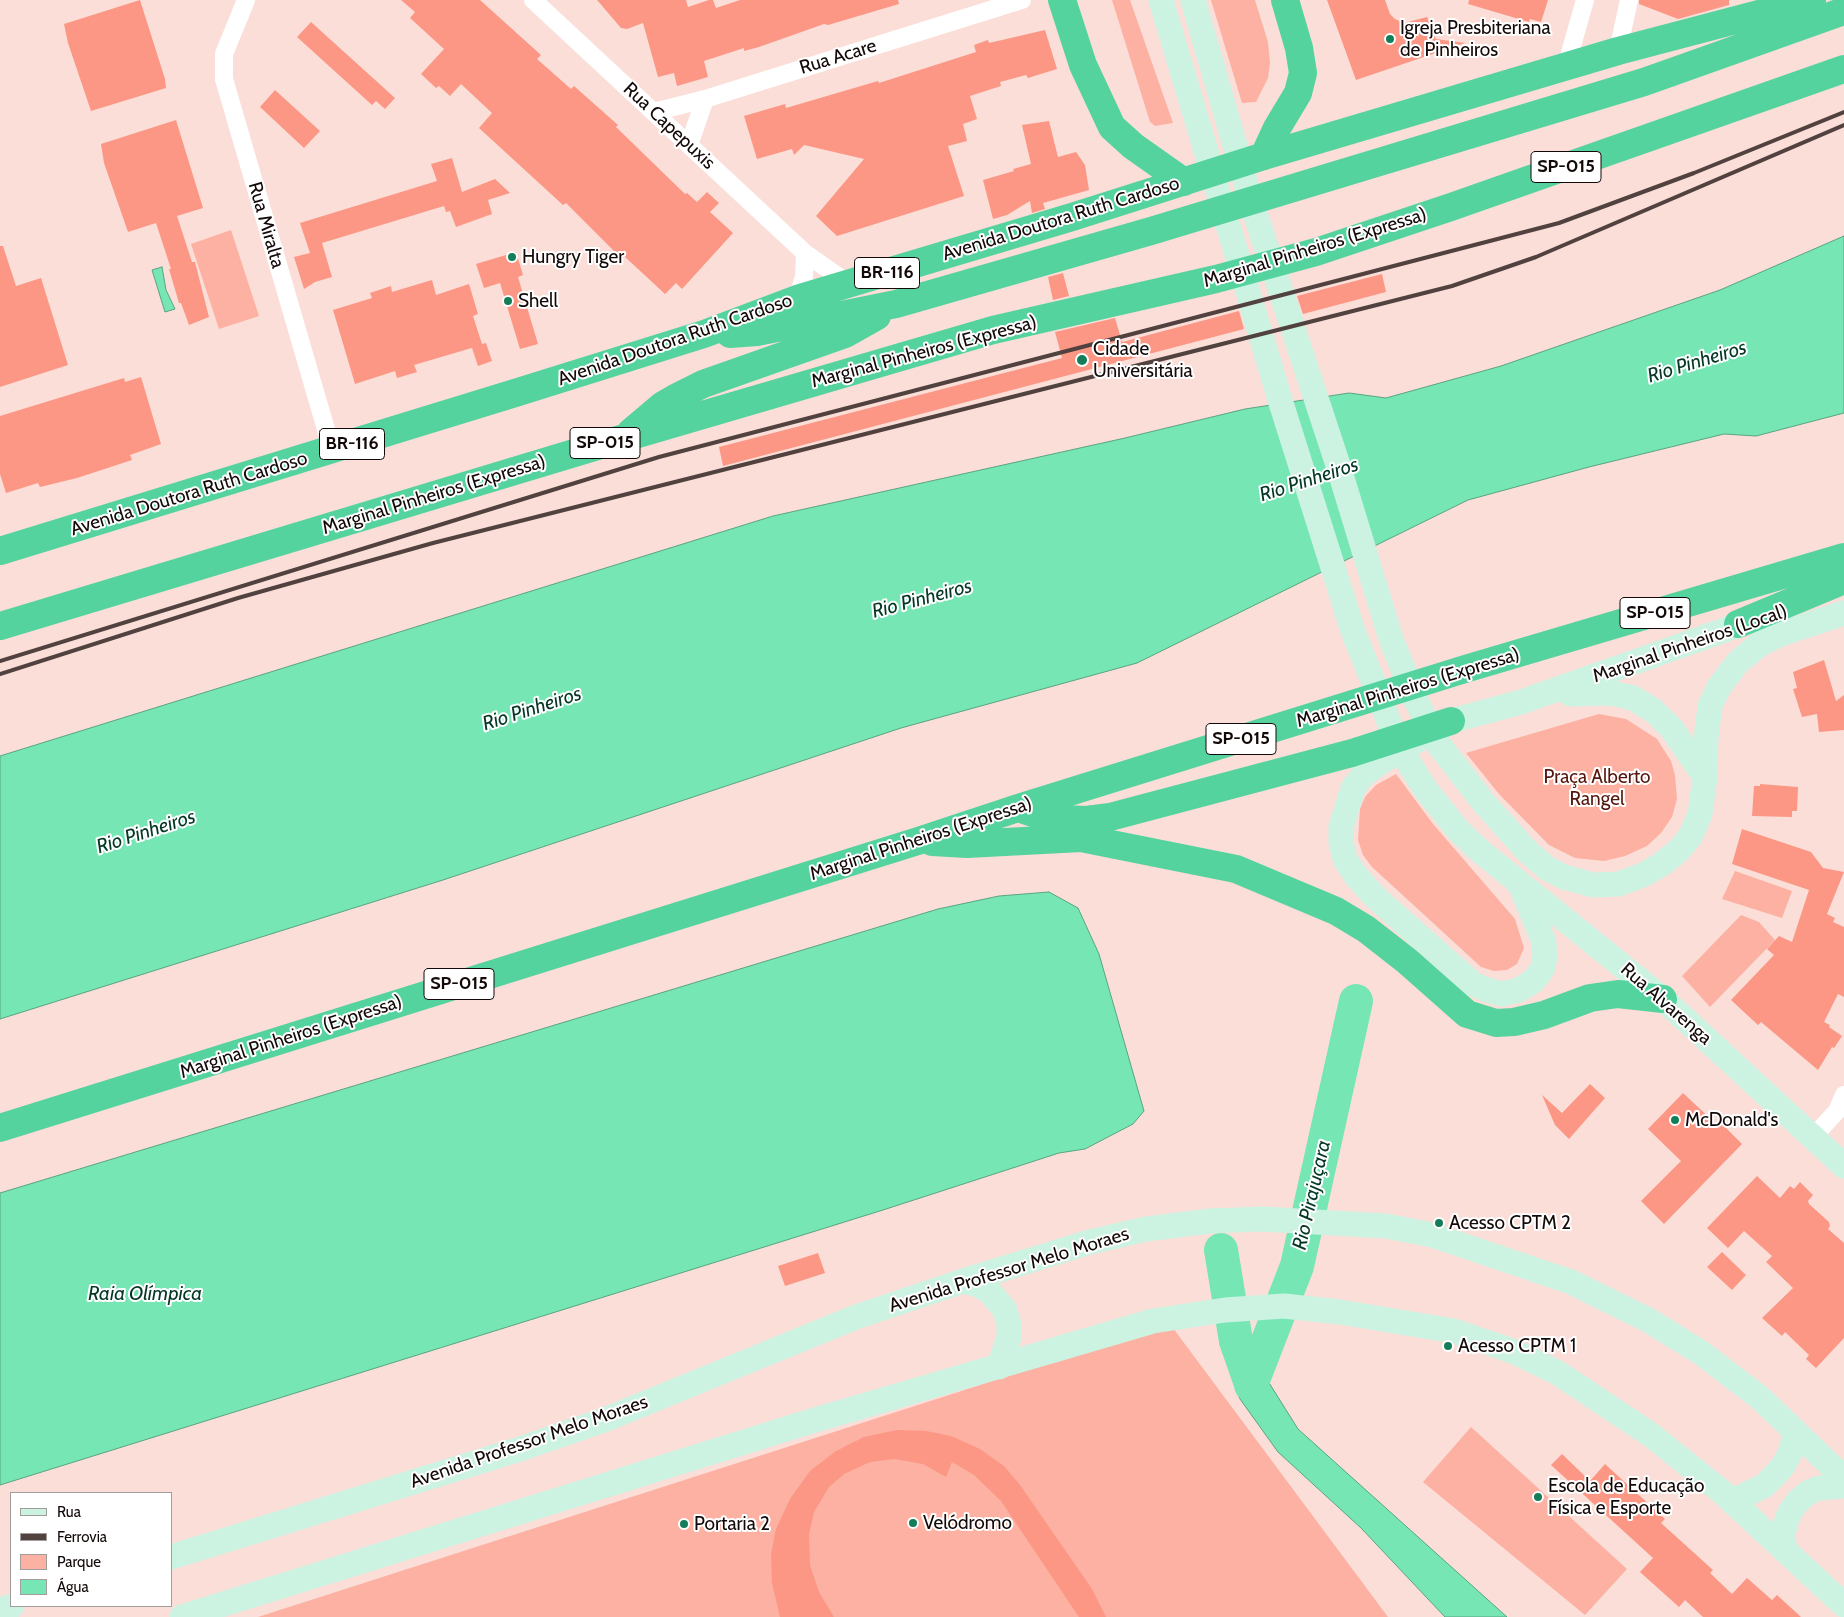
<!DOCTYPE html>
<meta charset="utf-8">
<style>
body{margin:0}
#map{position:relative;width:1844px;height:1617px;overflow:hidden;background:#fbded8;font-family:Cabin,sans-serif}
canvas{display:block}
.legend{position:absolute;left:10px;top:1492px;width:162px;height:115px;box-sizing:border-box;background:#fff;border:1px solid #a19d9c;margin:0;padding:6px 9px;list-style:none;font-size:15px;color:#130908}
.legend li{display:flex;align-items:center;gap:10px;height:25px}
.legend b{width:25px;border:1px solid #a19d9c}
</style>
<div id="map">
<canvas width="1844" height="1617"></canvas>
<ul class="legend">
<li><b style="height:6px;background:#ccf2e2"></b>Rua</li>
<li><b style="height:6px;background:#51423f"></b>Ferrovia</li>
<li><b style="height:14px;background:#fdb1a2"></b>Parque</li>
<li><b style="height:14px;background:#76e6b5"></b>Água</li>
</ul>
</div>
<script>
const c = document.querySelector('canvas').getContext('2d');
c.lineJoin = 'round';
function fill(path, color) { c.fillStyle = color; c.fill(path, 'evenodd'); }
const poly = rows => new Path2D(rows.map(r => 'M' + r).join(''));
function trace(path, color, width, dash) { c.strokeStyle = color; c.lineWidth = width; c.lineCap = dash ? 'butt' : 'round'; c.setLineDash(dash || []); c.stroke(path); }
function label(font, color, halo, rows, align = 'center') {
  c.font = font + ' Cabin,sans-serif'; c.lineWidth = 4; c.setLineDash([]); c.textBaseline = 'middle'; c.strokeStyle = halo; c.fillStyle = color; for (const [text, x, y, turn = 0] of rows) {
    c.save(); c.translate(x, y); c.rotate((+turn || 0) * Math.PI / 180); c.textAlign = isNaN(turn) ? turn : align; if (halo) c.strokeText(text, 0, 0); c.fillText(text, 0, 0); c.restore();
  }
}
fill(poly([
 [1112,0,1130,0,1173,123,1155,126,1150,122],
 [1211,0,1255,0,1268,42,1270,63,1268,78,1256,102,1242,103],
 [231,230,259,316,219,329,191,244],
 [1599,714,1626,719,1657,739,1671,761,1675,775,1677,799,1672,817,1661,833,1647,846,1625,856,1604,861,1575,858,1549,845,1499,794,1466,753],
 [1396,774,1433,824,1515,919,1524,948,1517,964,1507,970,1494,971,1481,967,1372,867,1363,855,1358,840,1360,809,1365,797,1376,785],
 [1735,871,1792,891,1782,918,1722,899],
 [1741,915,1759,922,1775,940,1710,1007,1682,976],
 [1170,1324,1388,1617,258,1617],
 [1471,1427,1627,1569,1585,1615,1423,1482]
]), '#fdb1a2');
const water = poly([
 [1844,236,1844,413,1756,436,1724,434,1589,467,1468,500,1137,663,901,728,443,880,0,1019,0,756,773,516,1125,438,1245,409,1349,393,1386,398,1501,366,1720,290,1844,236],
 [162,267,166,290,175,309,165,312,152,270,162,267],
 [1049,892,1078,908,1099,954,1144,1111,1133,1124,1085,1149,1059,1153,883,1210,0,1485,0,1193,938,909,999,896,1049,892],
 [1253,1338,1261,1370,1298,1429,1507,1617,1445,1617,1361,1528,1278,1452,1240,1399,1220,1344,1253,1338]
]);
fill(water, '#76e6b5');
trace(water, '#58a481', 1);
trace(poly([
 [1221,1250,1236,1341,1251,1384],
 [1251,1385,1297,1266,1356,1001]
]), '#76e6b5', 34);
fill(poly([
 [140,0,165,79,166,88,91,111,68,43,64,24],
 [401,0,480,0,541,55,537,59,571,89,574,86,618,125,616,127,685,194,687,193,697,202,707,192,719,203,710,212,733,233,682,289,676,283,665,294,624,256,622,259,566,203,563,205,479,128,492,113,461,84,450,96,439,86,436,88,421,74,444,49,410,18,415,12],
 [597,0,686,0,688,7,709,0,713,0,716,8,740,0,898,0,899,4,828,25,824,24,759,47,744,51,744,48,704,61,708,77,677,86,674,73,658,77,643,23,627,29,621,28],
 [1327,0,1385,0,1390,14,1395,19,1404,23,1427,17,1436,39,1465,43,1356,80],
 [1469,0,1548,0,1541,22,1530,19,1529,22,1468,4],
 [1639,0,1729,0,1729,5,1678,19,1639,4],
 [311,22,395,98,385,109,376,101,372,105,297,37],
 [1045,30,1057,69,1028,78,1026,75,1000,82,1001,86,970,96,977,119,963,124,967,141,948,146,964,196,837,236,816,216,864,159,804,145,794,155,792,149,757,159,744,116,785,104,786,108,878,81,879,83,976,52,974,45,988,40,989,43],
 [275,90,320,131,304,148,260,107],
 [176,120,203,208,177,216,192,262,195,262,209,317,189,325,181,303,179,303,169,269,171,269,156,223,128,232,104,163,101,144],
 [1049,121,1058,157,1076,152,1085,165,1089,190,1043,203,1045,209,1032,213,1030,201,1007,215,993,219,983,180,1014,171,1013,169,1031,164,1022,125],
 [452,158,462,192,495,179,510,193,488,200,492,214,456,227,450,211,446,212,444,206,322,243,332,277,315,282,304,289,294,257,310,253,300,223,437,181,431,164],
 [0,246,3,246,16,286,41,278,68,365,0,387],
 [516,252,523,275,518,277,538,344,520,349,500,283,484,288,476,264],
 [1063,273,1069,296,1053,300,1048,277],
 [1382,274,1386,292,1303,314,1297,296],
 [432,280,436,295,469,284,478,314,473,316,482,344,486,343,492,361,478,366,472,348,475,347,414,365,417,372,397,378,395,371,355,384,333,310,372,298,370,293,391,286,392,292],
 [1239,311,1244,329,723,466,719,447,1062,358,1055,332,1115,318,1122,342],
 [141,377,161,444,130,455,132,460,77,478,40,487,38,483,6,493,0,474,0,416,124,378,125,382],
 [1824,660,1836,701,1844,695,1844,730,1819,732,1817,714,1802,717,1793,689,1797,688,1793,672],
 [1760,784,1798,787,1797,811,1792,811,1792,817,1752,816,1754,786,1760,786],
 [1742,829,1811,852,1823,868,1844,872,1827,914,1835,918,1833,922,1844,927,1844,997,1838,994,1824,1022,1830,1025,1829,1027,1842,1036,1834,1048,1832,1047,1818,1070,1761,1022,1758,1025,1731,1000,1774,955,1767,949,1779,936,1792,942,1809,890,1732,864],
 [1590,1084,1605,1098,1569,1139,1555,1125,1542,1095,1562,1113],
 [1683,1093,1716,1124,1719,1121,1742,1144,1664,1224,1641,1201,1681,1161,1648,1129],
 [1757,1176,1780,1198,1790,1186,1794,1189,1800,1182,1813,1195,1808,1201,1809,1204,1829,1222,1830,1226,1828,1229,1844,1243,1844,1338,1816,1368,1806,1359,1809,1355,1785,1332,1782,1336,1762,1318,1793,1288,1766,1262,1772,1256,1744,1231,1728,1248,1707,1228],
 [1722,1252,1746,1275,1732,1290,1707,1267],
 [818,1253,825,1273,785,1286,778,1266],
 [897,1430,926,1431,951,1436,980,1449,1004,1466,1020,1485,1092,1589,1106,1617,1079,1617,1001,1501,974,1475,952,1462,946,1477,923,1464,895,1459,870,1462,844,1474,829,1487,814,1512,809,1534,810,1565,819,1592,834,1617,780,1617,772,1583,771,1554,776,1529,790,1499,810,1471,836,1451,864,1437],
 [1562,1454,1590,1481,1605,1464,1665,1519,1661,1523,1713,1570,1710,1573,1732,1594,1747,1578,1772,1600,1777,1595,1801,1617,1703,1617,1685,1600,1679,1607,1640,1572,1653,1558,1551,1465]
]), '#fb9784');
trace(poly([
 [246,0,224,54,224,79,332,450],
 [533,0,805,253,849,284],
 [1618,51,1629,0],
 [1566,67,1585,0],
 [654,112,705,99,1022,0],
 [689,145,705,99],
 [797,299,804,277,805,253],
 [1813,1137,1837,1111,1844,1095]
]), '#fff', 18);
trace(poly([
 [1161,0,1281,403,1353,631,1399,747,1426,790,1458,830,1480,851,1663,999,1844,1166],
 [1193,0,1251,201,1338,465,1391,639,1413,694,1436,741,1484,803,1528,852,1548,869,1564,877,1593,885,1618,884,1643,875,1662,864,1679,850,1690,837,1700,814,1705,777,1706,738,1710,706,1719,687,1738,662,1760,644,1783,633,1844,613],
 [1570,694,1612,693,1633,698,1654,711,1672,729,1705,777],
 [1520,884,1544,942,1545,957,1542,970,1533,981,1519,990,1502,994,1490,991,1473,984,1375,897,1356,876,1345,859,1341,843,1341,827,1353,788,1363,775,1379,763,1451,721,1521,702,1756,619],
 [963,1281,978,1285,989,1291,1005,1310,1009,1324,1009,1337,999,1367],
 [1732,1501,1764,1486,1775,1475,1783,1466,1790,1453,1796,1432],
 [1785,1550,1783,1536,1785,1525,1790,1512,1798,1501,1809,1492,1819,1488,1844,1486],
 [171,1557,520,1449,604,1420,856,1317,963,1281,1090,1242,1146,1229,1210,1221,1263,1219,1386,1226,1432,1235,1571,1282,1648,1320,1700,1352,1759,1397,1844,1478],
 [0,1610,12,1606],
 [182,1617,815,1420,1153,1321,1225,1310,1284,1306,1340,1312,1454,1331,1515,1352,1558,1373,1651,1435,1722,1492,1844,1605]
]), '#ccf2e2', 25);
trace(poly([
 [1062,0,1083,65,1112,127,1133,146,1184,182],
 [1264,156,1277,128,1298,93,1303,73,1299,48,1285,0],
 [730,334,757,332,896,304,1151,231,1644,82,1844,11],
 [631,432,663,405,675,398,703,384,845,334,877,316],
 [0,551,515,393,704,334,797,299,1072,217,1264,156,1618,51,1812,0],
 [1738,624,1844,580],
 [0,626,624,438,993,330,1216,279,1316,252,1451,207,1844,69],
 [1018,808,1045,817,1066,819,1086,820,1110,817,1352,753,1451,721],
 [932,842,967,844,1081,838,1236,869,1336,911,1366,929,1407,961,1467,1014,1496,1023,1514,1022,1544,1015,1590,998,1618,994,1663,999],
 [0,1128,918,841,1018,808,1465,669,1844,557]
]), '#54d39f', 28);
trace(poly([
 [0,661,659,457,1559,223,1694,173,1844,112],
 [0,674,238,598,433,543,1452,286,1536,257,1844,125]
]), '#51423f', 4);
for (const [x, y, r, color] of [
 [1390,39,5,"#127d58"],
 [512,257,5,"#127d58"],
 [508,301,5,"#127d58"],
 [1082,360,6,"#127d58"],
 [1675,1120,5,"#127d58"],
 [1439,1223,5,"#127d58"],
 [1448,1346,5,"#127d58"],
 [1538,1497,5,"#127d58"],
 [913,1523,5,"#127d58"],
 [684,1524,5,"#127d58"]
]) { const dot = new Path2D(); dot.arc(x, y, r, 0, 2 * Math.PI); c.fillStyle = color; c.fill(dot); trace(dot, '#fff', 2); }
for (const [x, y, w] of [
 [1566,167,70],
 [887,273,65],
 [605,443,70],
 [352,444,65],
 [1655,613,70],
 [1241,739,70],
 [459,984,70]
]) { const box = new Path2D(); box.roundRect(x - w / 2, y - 15.5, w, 31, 4); c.fillStyle = '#fff'; c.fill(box); trace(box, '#130908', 1); }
label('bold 18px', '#130908', null, [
 ["SP-015",1566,167],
 ["BR-116",887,273],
 ["SP-015",605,443],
 ["BR-116",352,444],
 ["SP-015",1655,613],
 ["SP-015",1241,739],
 ["SP-015",459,984]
]);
label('19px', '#130908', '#fff', [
 ["Igreja Presbiteriana",1400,28],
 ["de Pinheiros",1400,50],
 ["Hungry Tiger",522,257],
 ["Shell",518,301],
 ["Cidade",1093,349],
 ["Universitária",1093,371],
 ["McDonald's",1685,1120],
 ["Acesso CPTM 2",1449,1223],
 ["Acesso CPTM 1",1458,1346],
 ["Escola de Educação",1548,1486],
 ["Física e Esporte",1548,1508],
 ["Velódromo",923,1523],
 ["Portaria 2",694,1524]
], 'left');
label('19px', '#130908', '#fff', [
 ["Rua Acare",838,57,-17],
 ["Rua Capepuxis",669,126,43],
 ["Avenida Doutora Ruth Cardoso",1061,219,-17],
 ["Rua Miralta",266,225,74],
 ["Marginal Pinheiros (Expressa)",1315,248,-17],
 ["Avenida Doutora Ruth Cardoso",675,340,-19],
 ["Marginal Pinheiros (Expressa)",924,352,-15],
 ["Avenida Doutora Ruth Cardoso",189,494,-17],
 ["Marginal Pinheiros (Expressa)",434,495,-17],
 ["Marginal Pinheiros (Local)",1690,644,-19],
 ["Marginal Pinheiros (Expressa)",1408,688,-17],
 ["Marginal Pinheiros (Expressa)",921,839,-18],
 ["Rua Alvarenga",1666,1004,41],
 ["Marginal Pinheiros (Expressa)",291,1037,-18],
 ["Avenida Professor Melo Moraes",1009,1270,-17],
 ["Avenida Professor Melo Moraes",529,1442,-19]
]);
label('19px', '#54170d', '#fff', [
 ["Praça Alberto",1597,777],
 ["Rangel",1597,799]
]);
label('italic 20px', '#043825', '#fff', [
 ["Rio Pinheiros",1697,362,-17],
 ["Rio Pinheiros",1309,480,-18],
 ["Rio Pinheiros",922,599,-15],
 ["Rio Pinheiros",532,709,-18],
 ["Rio Pinheiros",146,832,-18],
 ["Rio Pirajuçara",1312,1195,-77],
 ["Raia Olímpica",145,1294]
]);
</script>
